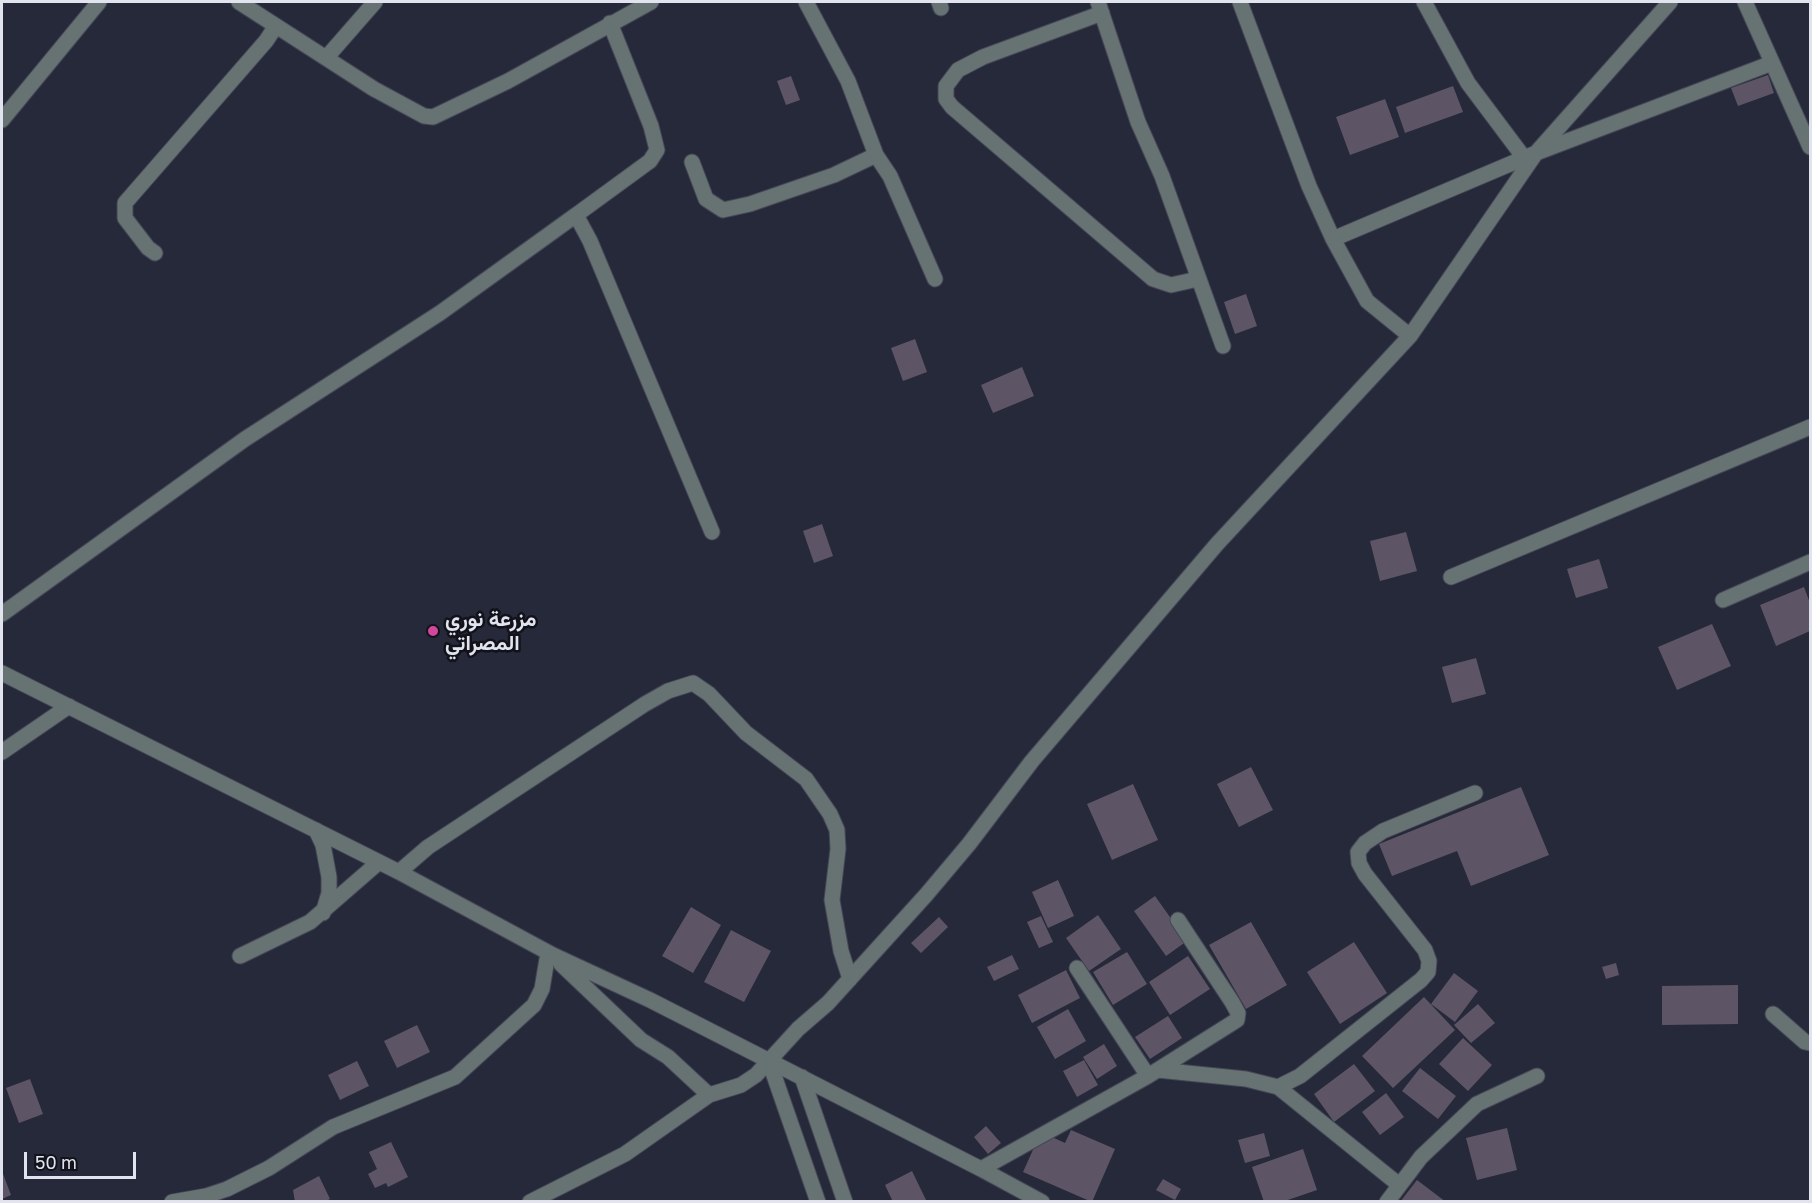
<!DOCTYPE html>
<meta charset="utf-8">
<style>
body{margin:0}
#map{position:relative;width:1812px;height:1203px;overflow:hidden;background:#262939;font-family:"Golos Text",sans-serif}
canvas{display:block}
.frame{position:absolute;inset:0;border:3px solid #e1e4ef;pointer-events:none}
.scale{position:absolute;left:24px;top:1152px;width:112px;height:27px;box-sizing:border-box;border:3px solid #e1e4ef;border-top:0;padding-left:8px;font-size:18px;line-height:21px;white-space:nowrap;color:#e1e4ef;-webkit-text-stroke:4px #11121a;paint-order:stroke}
</style>
<div id="map">
<canvas width="1812" height="1203"></canvas>
<div class="frame"></div>
<div class="scale">50 m</div>
</div>
<script>
const c = document.querySelector('canvas').getContext('2d');
c.lineJoin = 'round';
function fill(path, color) { c.fillStyle = color; c.fill(path, 'evenodd'); }
const poly = rows => new Path2D(rows.map(r => 'M' + r).join(''));
function trace(path, color, width, dash) { c.strokeStyle = color; c.lineWidth = width; c.lineCap = dash ? 'butt' : 'round'; c.setLineDash(dash || []); c.stroke(path); }
function label(font, color, halo, rows, align = 'center') {
  c.font = font + ' "Golos Text",Vazirmatn,sans-serif'; c.lineWidth = 5; c.setLineDash([]); c.textBaseline = 'middle'; c.strokeStyle = halo; c.fillStyle = color; for (const [text, x, y, turn = 0] of rows) {
    c.save(); c.translate(x, y); c.rotate((+turn || 0) * Math.PI / 180); c.textAlign = isNaN(turn) ? turn : align; if (halo) c.strokeText(text, 0, 0); c.fillText(text, 0, 0); c.restore();
  }
}
fill(poly([
 [1768,75,1774,93,1738,106,1731,88],
 [791,76,800,100,786,105,777,81],
 [1453,86,1463,112,1405,133,1396,107],
 [1385,99,1399,137,1350,155,1336,117],
 [1246,294,1257,326,1235,334,1224,302],
 [915,339,927,372,903,381,891,348],
 [1022,367,1034,396,993,413,981,385],
 [822,524,833,556,814,563,803,531],
 [1406,532,1417,571,1380,581,1370,541],
 [1599,559,1608,588,1576,598,1567,569],
 [1804,587,1810,603,1810,631,1776,646,1760,605],
 [1712,624,1731,666,1677,690,1658,647],
 [1476,658,1486,694,1452,703,1442,667],
 [1251,767,1273,810,1239,827,1217,784],
 [1133,784,1158,840,1112,860,1087,804],
 [1521,787,1549,855,1471,886,1457,851,1392,876,1379,844],
 [1058,880,1074,916,1048,928,1032,892],
 [1155,896,1187,941,1166,956,1134,911],
 [691,907,721,925,693,973,662,956],
 [1098,915,1121,949,1089,971,1066,938],
 [1041,916,1053,942,1039,948,1027,922],
 [939,917,948,927,921,953,911,943],
 [1251,922,1287,985,1246,1009,1209,945],
 [731,930,771,951,744,1002,704,982],
 [1354,942,1387,993,1340,1024,1307,972],
 [1127,952,1147,984,1113,1005,1093,972],
 [1012,955,1019,969,994,981,987,967],
 [1188,956,1210,989,1170,1015,1149,982],
 [1616,963,1619,975,1606,979,1602,967],
 [1066,970,1080,998,1032,1023,1018,995],
 [1454,973,1478,991,1455,1022,1431,1004],
 [1738,985,1738,1024,1662,1025,1662,986],
 [1424,997,1455,1030,1393,1088,1362,1056],
 [1478,1004,1495,1023,1471,1043,1454,1025],
 [1068,1009,1086,1041,1055,1059,1037,1027],
 [1168,1016,1182,1038,1150,1059,1135,1037],
 [417,1025,430,1052,397,1068,384,1041],
 [1463,1038,1492,1065,1468,1091,1439,1064],
 [1104,1044,1117,1066,1097,1079,1083,1057],
 [1084,1060,1098,1085,1077,1097,1063,1071],
 [357,1061,369,1086,340,1100,328,1075],
 [1354,1064,1375,1091,1334,1122,1314,1094],
 [1420,1068,1456,1096,1438,1119,1402,1091],
 [30,1079,43,1114,19,1123,6,1088],
 [1386,1093,1404,1117,1380,1135,1362,1112],
 [986,1126,1001,1143,988,1154,974,1137],
 [1507,1128,1517,1170,1477,1180,1466,1138],
 [1071,1130,1115,1149,1092,1202,1023,1172,1041,1132,1065,1143],
 [1264,1133,1270,1156,1245,1163,1238,1140],
 [391,1142,408,1177,388,1187,386,1183,375,1188,368,1174,377,1169,369,1152],
 [1303,1149,1317,1190,1282,1202,1264,1202,1252,1167],
 [2,1171,11,1195,2,1199],
 [912,1171,927,1202,893,1202,885,1185],
 [319,1176,330,1199,324,1202,295,1202,293,1190],
 [1163,1179,1181,1189,1175,1200,1156,1190],
 [1417,1180,1446,1202,1400,1202]
]), '#5d5566');
const minor = poly([
 [239,2,374,89,424,116,433,117,508,81,651,2],
 [806,2,848,81,876,155,890,176,935,279],
 [939,2,941,8],
 [1098,2,1138,122,1162,176,1223,346],
 [1240,2,1309,186,1333,239,1367,301,1410,336],
 [1424,2,1468,83,1525,159],
 [1745,2,1810,147],
 [1102,13,983,57,958,70,946,86,946,99,952,107,1153,279,1171,285,1198,279],
 [326,58,375,2],
 [2,120,99,2],
 [692,162,706,199,723,210,750,204,834,175,876,155],
 [576,215,650,161,657,150,651,126,610,23],
 [1333,239,1536,153,1772,63],
 [155,253,148,248,125,218,125,203,266,41,276,26],
 [1451,577,1810,427],
 [1723,600,1810,562],
 [2,614,245,439,440,313,576,215,590,241,712,532],
 [2,673,399,872,553,955,650,1000,981,1169,1148,1076,1237,1020,1238,1013,1232,1002,1178,920],
 [2,752,69,706],
 [316,830,323,845,329,877,329,893,323,913],
 [399,872,428,847,645,704,668,691,693,683,709,694,746,733,806,779,830,814,837,830,838,849,832,900,841,951,850,979],
 [240,956,310,922,379,862],
 [561,964,641,1040,668,1057,709,1095],
 [1077,968,1148,1076],
 [1773,1014,1805,1042,1810,1043],
 [769,1061,818,1202],
 [1158,1070,1246,1079,1278,1087,1300,1076,1421,980,1428,972,1429,961,1425,950,1365,874,1359,863,1358,852,1365,843,1383,831,1475,793],
 [802,1077,845,1202],
 [1278,1087,1398,1184],
 [981,1169,1042,1202],
 [172,1202,206,1196,227,1189,269,1168,333,1127,455,1077,534,1005,542,989,548,953],
 [530,1202,625,1154,709,1095,741,1085,756,1075,798,1029,828,1003,926,895,969,844,1032,761,1217,544,1410,336,1536,153,1670,2],
 [1387,1202,1421,1157,1477,1104,1537,1076]
]);
trace(minor, '#444756', 17);
trace(minor, '#677273', 15);
for (const [x, y, r, color] of [
 [433,631,6,"#d1479c"]
]) { const dot = new Path2D(); dot.arc(x, y, r, 0, 2 * Math.PI); c.fillStyle = color; c.fill(dot); trace(dot, '#11121a', 2); }
label('bold 21px', '#e1e4ef', '#11121a', [
 ["مزرعة نوري",445,619],
 ["المصراتي",445,643]
], 'left');
</script>
